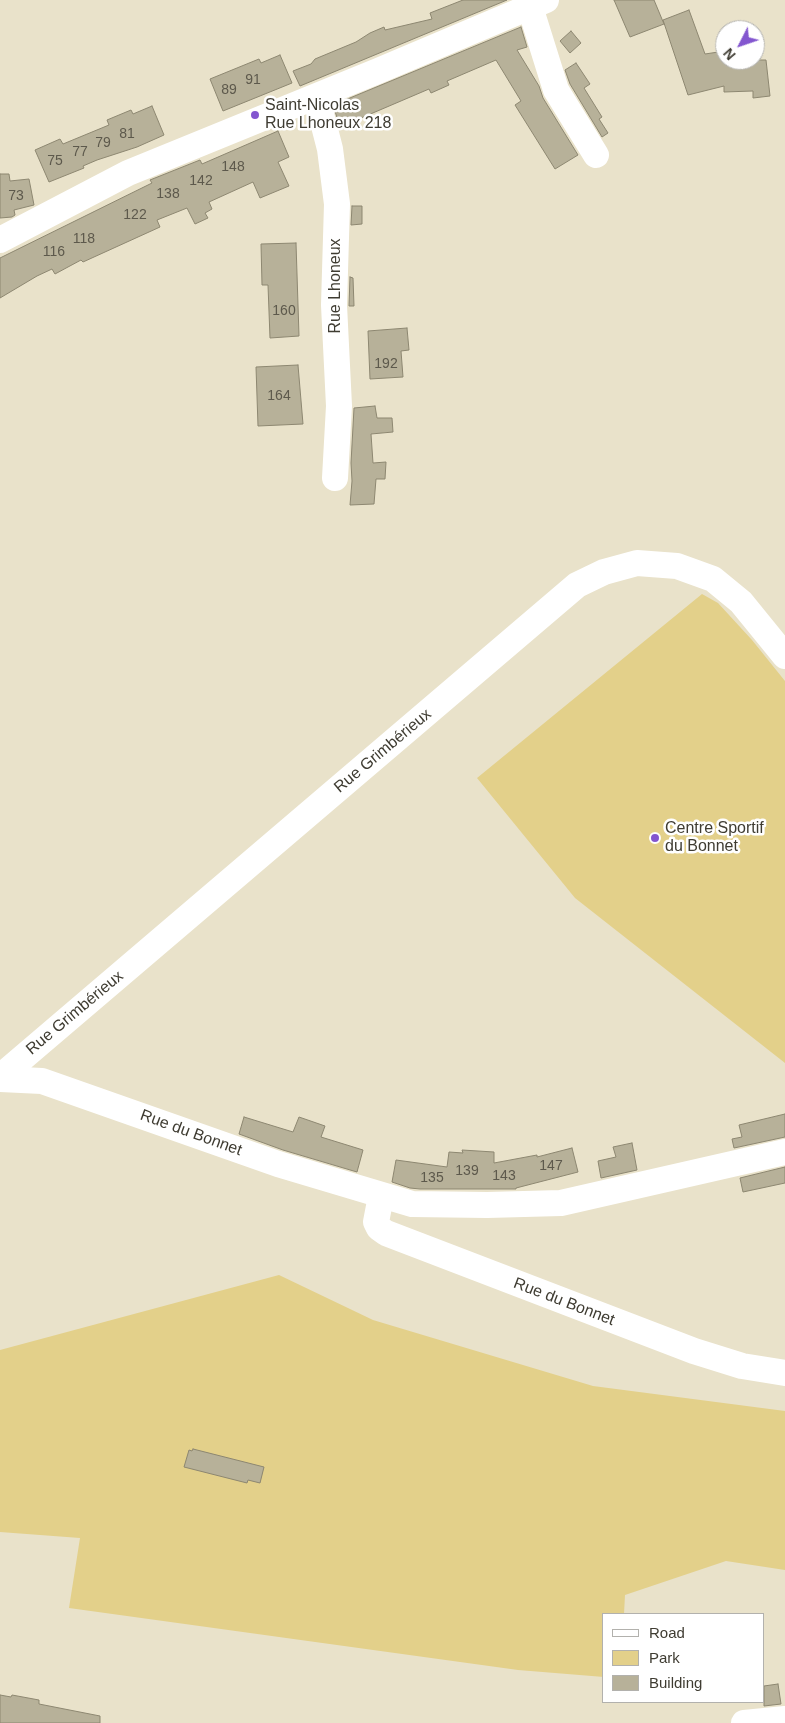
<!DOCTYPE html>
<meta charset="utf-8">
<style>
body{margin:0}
#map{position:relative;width:785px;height:1723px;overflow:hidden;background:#e9e2ca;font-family:Arial,sans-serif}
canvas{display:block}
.legend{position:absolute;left:602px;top:1613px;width:162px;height:90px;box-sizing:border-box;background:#fff;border:1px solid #b2b1ad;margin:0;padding:6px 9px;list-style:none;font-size:15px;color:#3f3c32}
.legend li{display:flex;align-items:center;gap:10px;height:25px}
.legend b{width:25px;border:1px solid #b2b1ad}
.north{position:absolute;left:715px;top:20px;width:50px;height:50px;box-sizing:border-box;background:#fff;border:1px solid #b2b1ad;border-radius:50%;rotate:229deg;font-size:14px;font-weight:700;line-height:20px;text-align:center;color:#3f3c32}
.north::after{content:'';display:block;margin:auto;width:18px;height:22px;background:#8356cf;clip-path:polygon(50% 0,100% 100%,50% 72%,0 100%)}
</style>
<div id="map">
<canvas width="785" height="1723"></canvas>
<ul class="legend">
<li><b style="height:6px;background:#fff"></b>Road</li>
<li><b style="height:14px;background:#e3d08a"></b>Park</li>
<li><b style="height:14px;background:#b7b199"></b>Building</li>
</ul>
<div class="north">N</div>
</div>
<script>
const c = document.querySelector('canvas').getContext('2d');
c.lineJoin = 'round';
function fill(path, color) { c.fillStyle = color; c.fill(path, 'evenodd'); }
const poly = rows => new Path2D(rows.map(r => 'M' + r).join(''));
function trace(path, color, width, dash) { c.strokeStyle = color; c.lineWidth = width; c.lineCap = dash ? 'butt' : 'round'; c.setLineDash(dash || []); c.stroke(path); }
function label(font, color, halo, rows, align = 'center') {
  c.font = font + ' Arial,sans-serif'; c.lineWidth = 5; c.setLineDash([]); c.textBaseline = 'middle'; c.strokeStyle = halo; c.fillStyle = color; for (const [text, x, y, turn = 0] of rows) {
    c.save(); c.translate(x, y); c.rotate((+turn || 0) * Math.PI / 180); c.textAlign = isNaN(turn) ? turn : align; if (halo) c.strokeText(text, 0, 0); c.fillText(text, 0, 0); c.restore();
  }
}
fill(poly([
 [702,594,718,603,752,640,785,681,785,1063,575,898,477,778],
 [279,1275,373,1320,593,1386,785,1411,785,1570,726,1561,625,1595,624,1614,604,1614,604,1677,518,1670,69,1608,80,1538,0,1532,0,1350]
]), '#e3d08a');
const building = poly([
 [463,0,507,0,300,86,293,71,311,64,315,59,356,42,370,33,384,27,385,30,432,19,430,13,463,0],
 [614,0,654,0,664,24,630,37,614,0],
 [689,10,705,54,725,51,725,60,766,60,770,96,753,98,753,91,724,92,724,86,688,95,663,20,689,10],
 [521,27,527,47,517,50,539,86,543,98,578,155,555,169,515,105,521,101,496,60,447,81,449,85,431,93,429,89,340,127,333,105,521,27],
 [571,31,581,43,570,53,560,41,571,31],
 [280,55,292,83,223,111,210,79,259,59,261,63,280,55],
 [576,63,590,84,584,88,602,117,599,119,608,133,602,137,570,84,565,70,576,63],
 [152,106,164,135,137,147,97,160,83,166,84,168,49,182,35,150,60,139,63,144,109,125,107,120,131,110,133,114,152,106],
 [278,131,289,157,278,162,289,186,260,198,253,182,209,202,212,209,205,213,208,218,195,224,187,208,157,220,160,227,83,262,81,260,55,274,52,269,37,276,0,298,0,258,152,183,150,180,200,160,202,164,278,131],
 [0,174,9,174,10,181,29,179,34,205,14,210,15,215,12,217,0,218,0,174],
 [352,206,362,206,362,224,351,225,352,206],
 [296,243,299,336,270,338,268,285,262,285,261,244,296,243],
 [350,277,353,278,354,306,349,306,350,277],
 [407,328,409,350,401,351,403,377,370,379,368,331,407,328],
 [298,365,303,424,258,426,256,367,298,365],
 [375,406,377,418,392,418,393,432,371,434,373,463,386,462,385,479,376,479,374,504,350,505,352,481,351,463,354,408,375,406],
 [785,1114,785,1137,734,1148,732,1139,742,1137,739,1125,785,1114],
 [244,1117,293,1132,299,1117,325,1126,321,1137,363,1150,357,1172,283,1150,239,1134,244,1117],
 [632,1143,637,1170,601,1178,598,1161,616,1157,613,1147,632,1143],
 [572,1148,578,1172,516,1188,516,1189,420,1189,410,1188,392,1182,396,1160,447,1167,449,1152,463,1153,462,1150,494,1152,494,1163,537,1155,537,1157,572,1148],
 [785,1167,785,1183,743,1192,740,1178,785,1167],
 [193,1449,264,1467,260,1483,248,1480,247,1483,184,1467,189,1450,192,1451,193,1449],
 [778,1684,781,1704,764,1706,764,1686,778,1684],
 [0,1695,11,1697,12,1695,39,1700,39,1704,100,1716,100,1723,0,1723,0,1695]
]);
fill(building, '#b7b199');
trace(building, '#8d8771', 1);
trace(poly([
 [530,7,556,90,596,155],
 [312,98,321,114,330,149,337,204,334,305,339,406,335,478],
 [0,240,128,173,378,71,546,0],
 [0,1077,577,585,604,572,637,563,677,566,713,579,741,602,785,656],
 [0,1079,42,1081,278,1164,412,1204,487,1205,561,1203,785,1152],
 [381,1196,376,1222,379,1228,386,1233,694,1351,742,1366,785,1373],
 [744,1723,785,1719]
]), '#fff', 26);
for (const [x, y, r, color] of [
 [255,115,5,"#8356cf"],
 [655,838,5,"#8356cf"]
]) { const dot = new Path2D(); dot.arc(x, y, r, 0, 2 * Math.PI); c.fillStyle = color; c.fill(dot); trace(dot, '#fff', 2); }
label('14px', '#5d594c', null, [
 ["91",253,80],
 ["89",229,90],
 ["81",127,134],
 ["79",103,143],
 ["77",80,152],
 ["75",55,161],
 ["148",233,167],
 ["142",201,181],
 ["138",168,194],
 ["73",16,196],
 ["122",135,215],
 ["118",84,239],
 ["116",54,252],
 ["160",284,311],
 ["192",386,364],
 ["164",279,396],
 ["147",551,1166],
 ["139",467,1171],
 ["143",504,1176],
 ["135",432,1178]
]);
label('16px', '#3f3c32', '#fff', [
 ["Saint-Nicolas",265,106],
 ["Rue Lhoneux 218",265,124],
 ["Centre Sportif",665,829],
 ["du Bonnet",665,847]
], 'left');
label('16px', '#3f3c32', '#fff', [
 ["Rue Lhoneux",336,286,-90],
 ["Rue Grimbérieux",383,751,-40],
 ["Rue Grimbérieux",75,1013,-40],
 ["Rue du Bonnet",191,1133,20],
 ["Rue du Bonnet",564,1302,21]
]);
</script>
